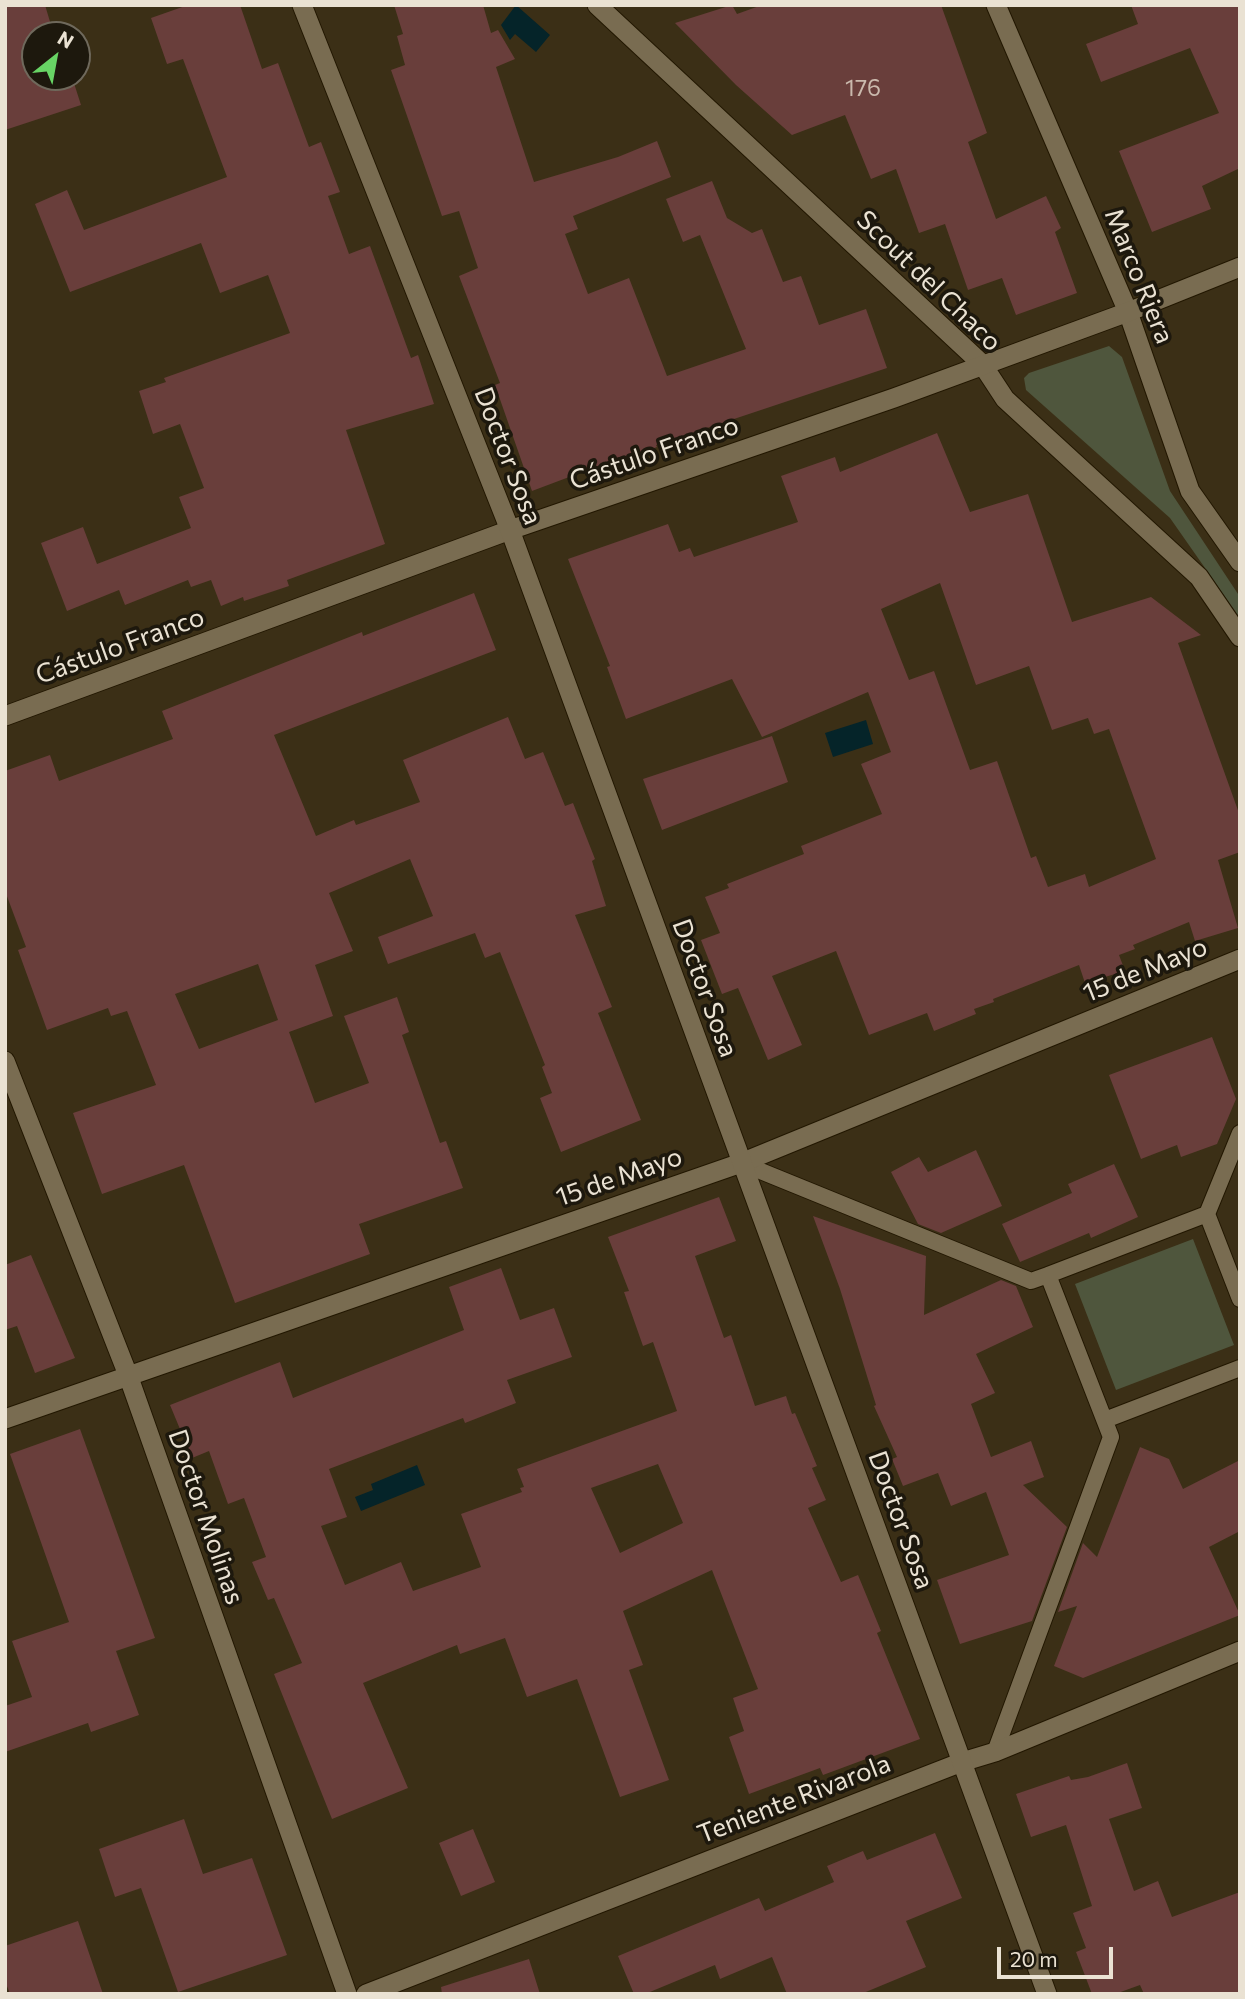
<!DOCTYPE html>
<meta charset="utf-8">
<style>
body{margin:0}
#map{position:relative;width:1245px;height:1999px;overflow:hidden;background:#3b2f16;font-family:Commissioner,sans-serif}
canvas{display:block}
.frame{position:absolute;inset:0;border:7px solid #eae2d3;pointer-events:none}
.north{position:absolute;left:21px;top:21px;width:70px;height:70px;box-sizing:border-box;background:#1d180d;border:2px solid #6f695c;border-radius:50%;rotate:31deg;font-size:19px;font-weight:700;line-height:28px;text-align:center;color:#eae2d3}
.north::after{content:'';display:block;margin:auto;width:24px;height:32px;background:#68d465;clip-path:polygon(50% 0,100% 100%,50% 72%,0 100%)}
.scale{position:absolute;left:997px;top:1947px;width:116px;height:32px;box-sizing:border-box;border:4px solid #eae2d3;border-top:0;padding-left:9px;font-size:21px;line-height:24px;white-space:nowrap;color:#eae2d3;-webkit-text-stroke:5px #1d180d;paint-order:stroke}
</style>
<div id="map">
<canvas width="1245" height="1999"></canvas>
<div class="frame"></div>
<div class="north">N</div>
<div class="scale">20 m</div>
</div>
<script>
const c = document.querySelector('canvas').getContext('2d');
c.lineJoin = 'round';
function fill(path, color) { c.fillStyle = color; c.fill(path, 'evenodd'); }
const poly = rows => new Path2D(rows.map(r => 'M' + r).join(''));
function trace(path, color, width, dash) { c.strokeStyle = color; c.lineWidth = width; c.lineCap = dash ? 'butt' : 'round'; c.setLineDash(dash || []); c.stroke(path); }
function label(font, color, halo, rows, align = 'center') {
  c.font = font + ' Commissioner,sans-serif'; c.lineWidth = 7; c.setLineDash([]); c.textBaseline = 'middle'; c.strokeStyle = halo; c.fillStyle = color; for (const [text, x, y, turn = 0] of rows) {
    c.save(); c.translate(x, y); c.rotate((+turn || 0) * Math.PI / 180); c.textAlign = isNaN(turn) ? turn : align; if (halo) c.strokeText(text, 0, 0); c.fillText(text, 0, 0); c.restore();
  }
}
fill(poly([
 [1109,346,1122,357,1170,491,1240,597,1240,618,1170,518,1026,390,1024,378,1029,373],
 [1193,1239,1234,1345,1116,1390,1075,1284]
]), '#4f563d');
fill(poly([
 [516,5,550,35,536,52,515,34,510,40,501,25],
 [866,720,873,744,833,757,825,733],
 [417,1465,425,1485,361,1511,355,1497,373,1490,371,1484]
]), '#052429');
fill(poly([
 [5,5,45,5,54,35,35,35,35,77,72,77,81,105,5,130],
 [188,5,240,5,262,69,278,63,309,147,321,142,340,192,328,196,349,254,370,246,411,358,418,355,434,404,346,430,385,544,287,580,289,586,244,601,243,597,221,606,211,580,191,587,188,580,125,605,119,590,67,611,41,543,83,527,97,564,191,528,179,497,204,488,180,424,153,434,139,391,166,382,164,378,290,333,268,275,220,293,201,243,70,292,35,204,67,190,84,230,227,177,183,59,167,64,151,18],
 [394,5,483,5,491,33,498,30,515,59,496,67,534,182,618,157,657,141,671,177,573,216,578,229,565,234,588,294,629,278,667,376,746,349,700,235,683,242,666,199,712,181,727,218,752,233,762,229,783,282,801,276,819,325,866,309,887,368,656,445,657,447,602,468,601,465,532,491,495,385,500,383,459,276,478,268,459,211,442,216,391,70,405,65,397,36,403,34],
 [732,5,737,14,762,5,941,5,987,133,968,142,996,219,1046,196,1061,228,1055,232,1077,293,1016,315,1002,278,968,290,945,224,919,233,896,169,871,179,845,115,792,135,736,85,675,23],
 [1131,5,1240,5,1240,168,1202,186,1211,209,1152,232,1119,151,1219,113,1190,48,1101,82,1086,44,1138,24],
 [937,433,970,512,1028,494,1072,622,1151,597,1201,635,1178,643,1240,816,1240,852,1218,860,1238,928,1195,941,1189,922,1133,945,1135,949,1119,955,1125,971,1085,983,1079,965,993,999,994,1002,974,1009,976,1014,934,1031,927,1013,869,1035,836,951,772,976,802,1045,768,1060,738,988,722,994,701,940,720,933,705,897,729,888,727,884,804,854,801,846,882,814,861,764,891,752,868,692,762,737,732,679,626,719,607,667,610,666,568,559,668,524,679,552,690,548,694,557,798,522,781,476,835,457,840,472],
 [940,583,976,685,1029,666,1052,730,1088,718,1094,734,1109,729,1156,859,1089,887,1085,874,1048,887,1036,856,1031,858,997,761,970,770,934,671,909,680,881,609],
 [474,593,496,650,274,735,316,836,354,820,356,825,420,802,403,760,508,717,525,759,543,752,565,806,573,803,595,859,592,861,606,906,575,915,612,1007,598,1013,641,1120,561,1152,540,1098,552,1093,542,1067,545,1065,500,952,485,958,475,933,388,964,378,937,433,916,410,859,329,893,353,951,315,965,333,1016,289,1032,315,1103,369,1083,344,1016,397,997,409,1032,402,1035,440,1143,446,1141,463,1188,359,1224,370,1254,235,1303,184,1165,102,1194,73,1113,156,1085,127,1011,111,1016,108,1008,47,1030,18,950,26,947,5,891,5,771,50,755,59,781,173,739,162,711,362,632,363,636],
 [258,964,278,1020,199,1049,175,994],
 [772,736,788,782,662,830,643,779],
 [1212,1037,1236,1099,1217,1144,1181,1157,1177,1145,1141,1159,1109,1075],
 [976,1150,1002,1206,941,1233,918,1224,891,1172,919,1157,928,1172],
 [1114,1164,1138,1217,1091,1238,1089,1233,1020,1262,1002,1224,1072,1193,1068,1184],
 [719,1197,736,1241,695,1256,724,1338,731,1335,755,1406,786,1396,792,1414,795,1413,817,1466,812,1468,826,1500,808,1508,841,1582,858,1575,881,1631,877,1633,920,1739,823,1775,820,1768,749,1794,729,1737,744,1731,733,1698,758,1689,712,1570,623,1611,643,1665,629,1670,669,1780,620,1797,577,1679,527,1697,505,1638,460,1654,457,1645,363,1683,408,1788,332,1819,274,1674,302,1663,274,1598,268,1600,252,1562,266,1557,244,1498,228,1504,209,1451,192,1458,170,1405,280,1362,293,1398,464,1330,449,1287,501,1268,520,1320,554,1308,572,1357,507,1380,516,1403,465,1423,463,1418,329,1469,347,1517,321,1526,345,1585,401,1562,413,1591,481,1567,461,1514,522,1492,520,1488,524,1487,517,1469,677,1411,653,1342,643,1346,624,1292,629,1291,608,1237],
 [658,1464,683,1523,620,1553,591,1488],
 [813,1216,926,1256,924,1315,1001,1280,1016,1286,1033,1327,976,1354,995,1393,971,1404,991,1457,1031,1441,1044,1477,1023,1485,1067,1527,1032,1621,960,1644,937,1580,1009,1555,986,1492,951,1506,938,1473,903,1486,892,1459,897,1457,874,1406,876,1405,840,1289],
 [31,1255,75,1358,35,1373,17,1326,5,1330,5,1265],
 [80,1429,155,1638,116,1651,139,1715,91,1732,88,1723,5,1752,5,1706,32,1697,12,1641,69,1622,10,1454],
 [1140,1447,1169,1459,1183,1489,1240,1460,1240,1531,1209,1547,1240,1615,1083,1678,1054,1666,1077,1606,1058,1612,1083,1543,1097,1557],
 [1127,1763,1142,1808,1109,1819,1134,1891,1158,1881,1172,1917,1240,1892,1240,1994,1144,1994,1140,1985,1115,1994,1092,1994,1076,1952,1086,1948,1073,1913,1092,1906,1066,1825,1031,1837,1016,1794,1069,1776,1071,1780,1088,1777],
 [184,1819,203,1874,252,1858,287,1955,178,1992,141,1888,115,1897,99,1849],
 [473,1829,495,1882,461,1896,439,1843],
 [935,1833,962,1898,906,1921,926,1967,861,1994,787,1994,772,1957,720,1979,715,1965,645,1994,634,1994,618,1956,759,1898,765,1911,834,1882,827,1866,863,1851,867,1860],
 [78,1921,103,1994,10,1994,5,1981,5,1946],
 [529,1959,540,1994,442,1994,441,1987]
]), '#693e3b');
const service = poly([
 [741,1163,1031,1281,1048,1275],
 [1207,1214,1240,1133],
 [1105,1420,1240,1368],
 [995,1752,1111,1437,1048,1275,1207,1214,1240,1299]
]);
const minor = poly([
 [597,5,982,364,1005,399,1199,577,1240,637],
 [996,5,1128,312,1190,491,1240,562],
 [5,716,510,530],
 [5,1061,128,1375,347,1994],
 [5,1419,741,1163,1240,959],
 [366,1994,962,1762,995,1752,1240,1651]
]);
const tertiary = poly([
 [302,5,510,530,1047,1994],
 [510,530,894,398,1128,312,1240,267]
]);
trace(service, '#221700', 18);
trace(minor, '#221700', 21);
trace(tertiary, '#221700', 21);
trace(service, '#796c51', 16);
trace(minor, '#796c51', 19);
trace(tertiary, '#796c51', 19);
label('23px', '#cab9ad', null, [
 ["176",863,88]
]);
label('26px', '#eae2d3', '#1d180d', [
 ["Marco Riera",1139,276,68],
 ["Scout del Chaco",929,281,44],
 ["Cástulo Franco",654,453,-19],
 ["Doctor Sosa",508,456,69],
 ["Cástulo Franco",120,646,-20],
 ["15 de Mayo",1145,970,-22],
 ["Doctor Sosa",705,988,70],
 ["15 de Mayo",619,1177,-19],
 ["Doctor Molinas",206,1517,71],
 ["Doctor Sosa",901,1520,70],
 ["Teniente Rivarola",794,1799,-21]
]);
</script>
